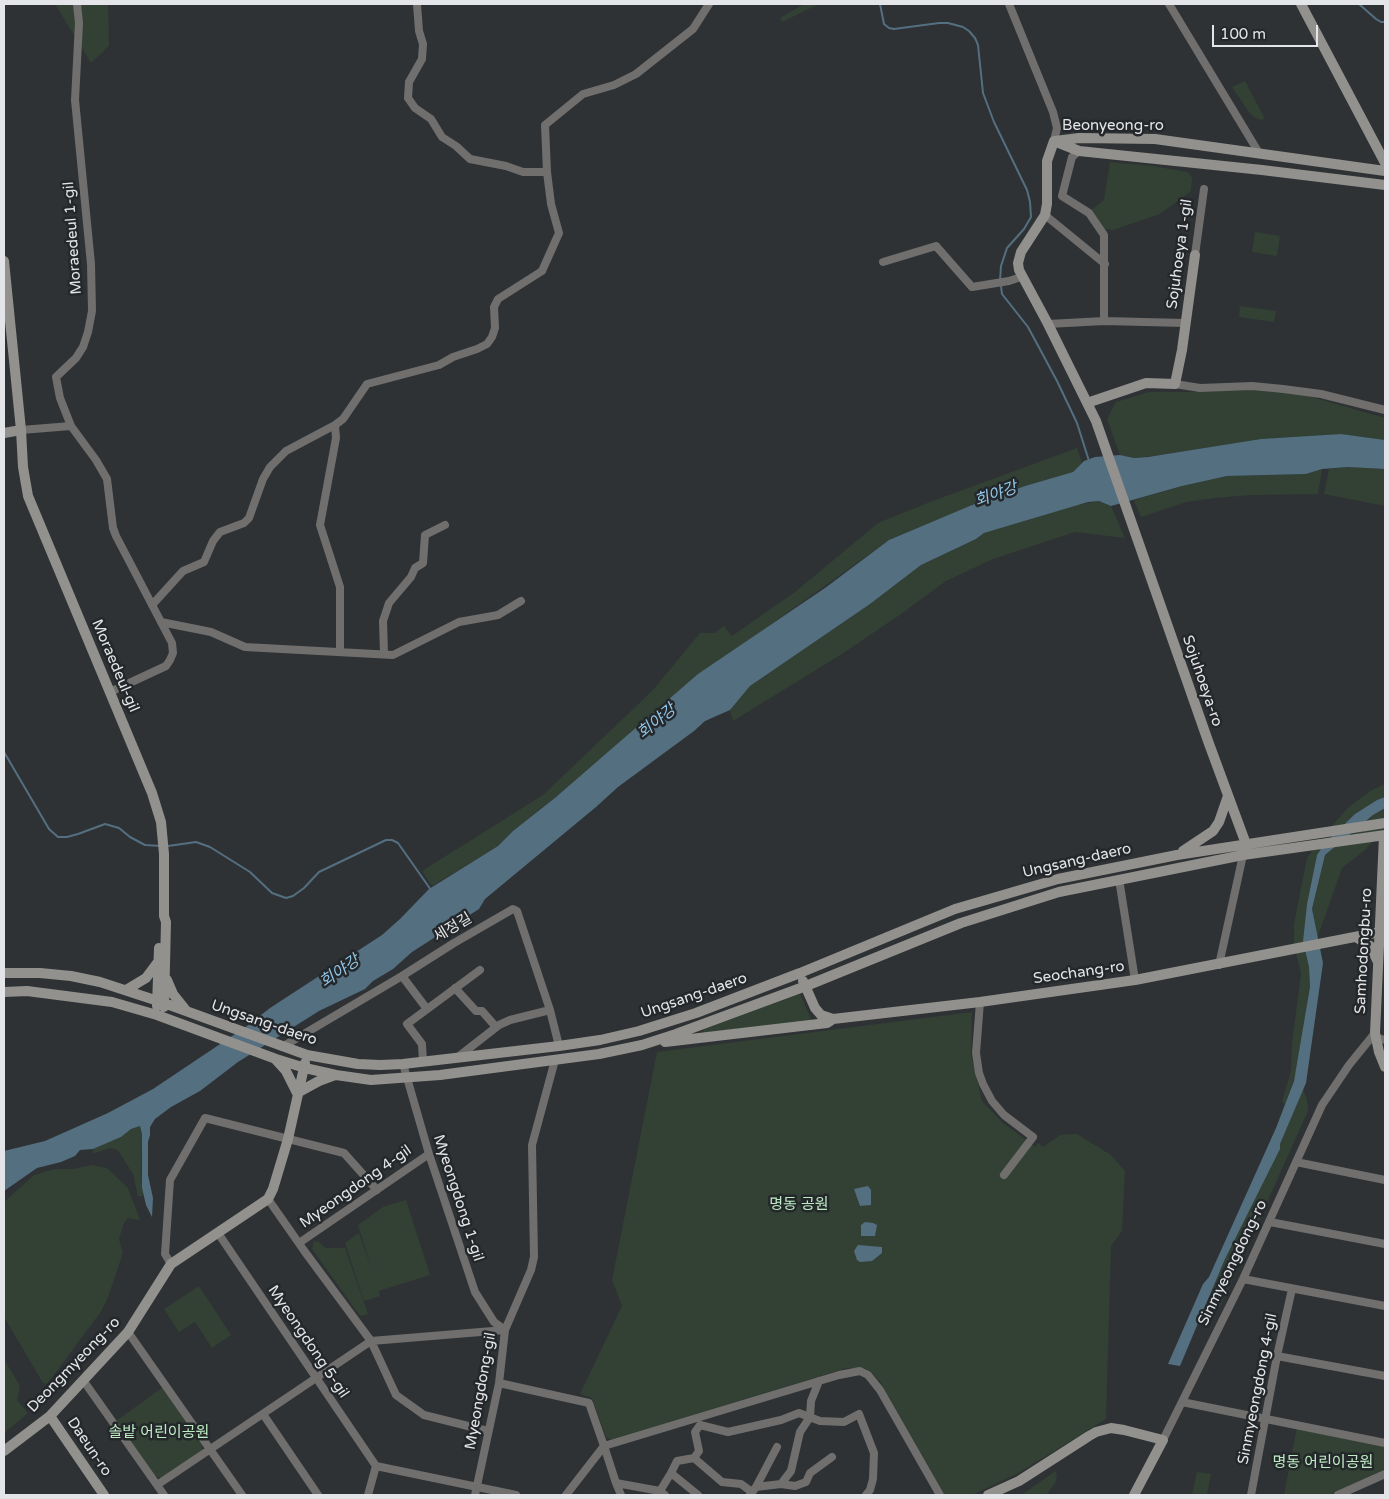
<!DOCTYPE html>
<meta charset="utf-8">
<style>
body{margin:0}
#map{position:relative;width:1389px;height:1499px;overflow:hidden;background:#2e3235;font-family:"Varela Round",sans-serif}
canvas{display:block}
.frame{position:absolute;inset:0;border:5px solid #e3e5e8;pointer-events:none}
.scale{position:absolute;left:1212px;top:25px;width:106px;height:22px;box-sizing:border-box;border:2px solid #e3e5e8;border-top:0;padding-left:6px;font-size:15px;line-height:18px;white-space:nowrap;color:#e3e5e8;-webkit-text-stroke:4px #24282b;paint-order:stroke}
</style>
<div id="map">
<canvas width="1389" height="1499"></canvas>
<div class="frame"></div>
<div class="scale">100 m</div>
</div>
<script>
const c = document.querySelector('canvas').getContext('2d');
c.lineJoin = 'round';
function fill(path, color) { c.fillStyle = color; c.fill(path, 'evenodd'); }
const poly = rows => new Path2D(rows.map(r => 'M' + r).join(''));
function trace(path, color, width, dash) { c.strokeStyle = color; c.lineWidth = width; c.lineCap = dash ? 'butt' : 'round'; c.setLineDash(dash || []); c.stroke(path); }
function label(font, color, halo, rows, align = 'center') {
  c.font = font + ' "Varela Round","Noto Sans KR",sans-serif'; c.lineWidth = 5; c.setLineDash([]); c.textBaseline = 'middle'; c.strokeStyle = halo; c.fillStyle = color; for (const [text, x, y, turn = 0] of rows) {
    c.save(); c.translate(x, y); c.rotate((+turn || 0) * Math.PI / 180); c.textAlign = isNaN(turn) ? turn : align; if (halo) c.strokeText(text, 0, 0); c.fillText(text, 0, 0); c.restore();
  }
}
fill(poly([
 [55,4,108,4,109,46,91,63],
 [804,4,819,4,782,22,780,18],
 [1245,81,1265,119,1261,120,1254,117,1249,112,1232,87],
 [1110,162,1152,166,1188,172,1192,178,1191,191,1160,214,1113,230,1104,229,1090,211,1104,200],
 [1255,232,1280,236,1277,256,1252,252],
 [1240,306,1276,311,1274,322,1239,317],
 [1251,390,1308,396,1385,418,1385,440,1341,434,1312,436,1261,439,1162,455,1134,458,1120,455,1107,419,1116,402,1149,392,1187,392],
 [1077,448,1082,463,1073,472,1025,486,972,505,889,540,759,633,513,831,498,846,432,886,422,871,543,795,653,690,700,633,714,633,724,626,732,636,795,592,878,523,930,502],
 [1348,467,1385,469,1385,506,1324,494,1329,469],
 [1322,469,1318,494,1251,495,1215,498,1186,502,1141,517,1134,500,1182,486,1227,476,1306,474],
 [1099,501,1111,506,1125,538,1075,532,993,559,946,581,901,614,842,654,733,721,730,710,750,686,870,604,921,565,976,539,984,533,1076,505],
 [1385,784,1385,797,1377,800,1355,814,1334,834,1317,855,1307,904,1303,941,1309,967,1310,987,1297,1069,1285,1105,1282,1101,1291,1071,1292,1043,1301,974,1294,944,1294,924,1307,858,1336,821,1348,808,1370,791],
 [1385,808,1385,828,1365,850,1342,868,1317,939,1312,909,1325,855,1373,815],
 [800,994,812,1021,703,1033,704,1029],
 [972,1012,971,1054,982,1101,1002,1122,1035,1147,1038,1143,1043,1147,1060,1135,1077,1134,1111,1155,1125,1171,1122,1231,1111,1246,1106,1419,1020,1472,972,1495,945,1495,881,1383,873,1374,865,1368,846,1368,612,1440,606,1437,592,1398,580,1394,622,1306,612,1280,657,1052],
 [1303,1089,1307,1100,1308,1111,1220,1307,1214,1303,1210,1295,1225,1259,1280,1149,1280,1144],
 [140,1126,142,1134,141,1172,143,1196,138,1196,133,1174,119,1152,115,1149,110,1148,93,1154,93,1149,121,1137,131,1129],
 [91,1165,107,1168,128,1188,140,1220,128,1218,124,1223,119,1239,123,1253,107,1300,100,1313,47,1384,43,1383,4,1317,4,1202,34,1175,55,1169,73,1169],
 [406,1200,430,1275,379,1291,380,1296,364,1301,345,1243,359,1233,372,1270,358,1225,383,1207],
 [314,1241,319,1242,325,1248,345,1248,368,1314,360,1316,312,1249],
 [199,1286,231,1335,212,1348,195,1322,179,1332,164,1309],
 [4,1359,20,1386,17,1400,27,1412,27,1414,4,1433],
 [163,1387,202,1445,202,1450,162,1478,154,1476,116,1421],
 [1297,1427,1385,1445,1385,1469,1330,1495,1284,1495],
 [1055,1471,1057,1477,1055,1483,1047,1494,1023,1494],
 [1197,1472,1211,1474,1207,1495,1192,1495]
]), '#324134');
fill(poly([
 [1341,434,1385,440,1385,469,1348,467,1322,469,1306,474,1227,476,1182,486,1111,506,1099,501,1088,502,984,533,976,539,921,565,870,604,750,686,730,710,705,721,694,731,618,787,596,807,485,899,479,909,412,952,393,969,373,981,365,989,319,1011,238,1062,200,1091,171,1107,155,1119,150,1127,150,1135,148,1142,148,1175,153,1198,152,1217,146,1205,142,1188,142,1134,140,1126,131,1129,121,1137,93,1149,80,1150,75,1156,61,1162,37,1168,4,1191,4,1151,45,1141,108,1113,153,1089,247,1026,270,1008,382,935,400,919,429,889,498,846,513,831,556,797,698,674,825,588,889,540,972,505,1025,486,1073,472,1084,461,1095,457,1120,455,1134,458,1148,457,1261,439],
 [1385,797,1385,808,1373,815,1325,855,1312,909,1323,963,1306,1083,1280,1144,1280,1149,1225,1259,1180,1366,1168,1364,1203,1284,1209,1277,1276,1128,1294,1081,1310,987,1309,967,1303,941,1307,904,1317,855,1325,843,1355,814,1377,800],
 [868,1186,871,1190,871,1205,860,1206,854,1189],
 [865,1222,873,1223,877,1225,875,1236,861,1236,861,1225],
 [858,1245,882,1247,882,1253,872,1261,860,1262,857,1260,854,1251]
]), '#546f80');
trace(poly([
 [880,4,884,24,889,28,894,29,939,23,948,23,963,27,969,31,975,38,978,45,983,93,994,122,1027,190,1030,202,1031,217,1024,229,1007,248,1001,266,1000,281],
 [1359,4,1376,19,1381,22,1385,22],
 [1001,286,1002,294,1028,327,1057,381,1077,423,1089,461],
 [4,483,4,489],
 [4,752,49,829,58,837,67,837,78,834,105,824,119,828,130,837,145,845,161,846],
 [168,846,196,842,210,847,250,872,272,893,286,898,293,896,304,888,319,872,386,840,392,840,398,843,431,890]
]), '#546f80', 2);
trace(poly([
 [77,4,79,23,75,100,91,264,92,311,88,332,83,347,76,358,56,377,60,398,71,426,96,460,107,479,113,528,116,536,172,643,173,653,170,660,166,666,110,692],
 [417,4,419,31,423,44,422,59,409,82,408,98,415,108,431,119,442,137,456,146,470,159,506,166,523,172,547,172],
 [1009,4,1053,112,1057,128,1054,141],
 [1169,4,1259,153],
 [1079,151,1072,157,1062,196,1089,213,1104,235,1104,321],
 [1045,215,1105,264],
 [1195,255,1204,189],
 [883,262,936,246,972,287,1009,281,1021,277],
 [1048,324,1104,321,1185,323],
 [1175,384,1200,388,1252,386,1283,389,1321,394,1385,410],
 [21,430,71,426],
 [152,605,183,571,204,562,213,541,220,532,244,523,249,518,263,479,270,467,286,451,335,425],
 [161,622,211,632,245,647,393,655,459,622,498,615,521,601],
 [340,651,340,587,320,525,336,438,335,425,343,419,367,384,439,365,453,357,477,349,487,344,492,337,495,328,494,307,498,299,542,271,559,233,551,204,547,172,545,125,583,94,614,85,636,74,693,29,709,4],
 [384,654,383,621,389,603,411,577,415,568,423,563,425,535,445,525],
 [1119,879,1135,980],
 [1219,965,1243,855],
 [402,976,427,1009],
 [455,988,476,1011,482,1011,496,1027],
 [980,1002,976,1053,979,1073,983,1084,992,1101,1004,1115,1033,1137,1004,1175],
 [1375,1037,1385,1040],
 [282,1047,402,976,454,943,513,909,517,911,550,1010,559,1046],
 [458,1057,499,1025,510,1020,550,1010],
 [423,1062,422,1044,407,1024,480,970],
 [403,1064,429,1154,475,1292,494,1322,505,1330],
 [1296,1162,1385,1180],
 [268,1199,305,1252,371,1341,396,1395,424,1415,488,1431],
 [1270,1222,1385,1244],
 [218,1233,376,1466,516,1495],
 [299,1243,429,1154],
 [171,1264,165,1254,170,1180,205,1118,344,1153,377,1190],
 [1243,1279,1385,1306],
 [128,1332,242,1495],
 [1277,1356,1385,1376],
 [83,1380,164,1495],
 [499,1383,589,1403,604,1446,566,1495],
 [1182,1402,1385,1443],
 [263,1414,318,1495],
 [1163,1440,1243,1279,1322,1105,1349,1065,1375,1033],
 [671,1473,677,1461,694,1458],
 [616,1483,621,1495],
 [781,1484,795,1486,806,1482,810,1473,832,1457],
 [157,1485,371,1341,505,1330],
 [756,1487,777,1447],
 [660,1491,671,1473,698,1495],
 [752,1492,741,1484,722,1482,694,1458,699,1451,695,1432,700,1425,728,1432,781,1420,799,1413,820,1421,844,1422,859,1414,874,1453,873,1479,870,1490,866,1495],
 [368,1495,376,1466],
 [475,1495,499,1383,505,1330,531,1270,534,1257,532,1145,555,1060],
 [665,1495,660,1491,616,1483,604,1446,839,1375,860,1371,868,1375,880,1390,940,1495],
 [750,1495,756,1487,781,1484,791,1471,800,1432,810,1417,811,1401,819,1381],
 [1251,1495,1277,1356,1292,1289],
 [1338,1495,1385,1474]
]), '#706f6d', 8);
trace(poly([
 [1301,4,1385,163],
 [1054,141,1047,161,1047,204,1045,215,1021,252,1018,263,1019,270,1048,324,1096,421,1208,741,1246,844,1245,849],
 [1054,141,1079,151,1262,170,1385,185],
 [1055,141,1079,138,1155,139,1385,171],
 [4,261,21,430,23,467,28,496,152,793,161,822,164,854,164,916,166,922,164,1007],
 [1087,403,1146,383,1175,384,1182,350,1195,255],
 [4,433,21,430],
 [1384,836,1375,1033,1379,1052,1385,1067],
 [1183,851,1213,831,1219,822,1228,796],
 [1356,937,1370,946,1378,962],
 [4,973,40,973,71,976,100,982,164,1003,307,1055,358,1064,380,1065,403,1064,559,1046,600,1040,639,1031,696,1013,800,973,955,909,1058,879,1177,855,1385,823],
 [167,980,173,994,185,1009],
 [803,981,815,1008,821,1015,833,1019,980,1002,1135,980,1385,931],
 [126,990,146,978,158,962],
 [4,992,27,991,112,1002,157,1015,276,1059,305,1068,336,1075,371,1080,440,1075,599,1054,642,1045,676,1034,806,986,961,923,1059,892,1243,855,1385,835],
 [157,1006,159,948],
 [665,1042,827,1023,833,1019],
 [276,1060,286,1071,297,1093,319,1081,335,1075],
 [50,1416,104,1495],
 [4,1451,50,1416,128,1332,171,1264,268,1199,273,1189,288,1139,305,1063],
 [988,1495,1019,1481,1089,1436,1096,1432,1111,1428,1124,1430,1163,1440,1134,1495]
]), '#92918d', 10);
label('15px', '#e3e5e8', '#24282b', [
 ["Beonyeong-ro",1113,126],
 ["Moraedeul 1-gil",73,238,-94],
 ["Sojuhoeya 1-gil",1180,254,-82],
 ["Moraedeul-gil",115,666,67],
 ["Sojuhoeya-ro",1202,681,71],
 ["Ungsang-daero",1077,861,-13],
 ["세정길",453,928,-31],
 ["Samhodongbu-ro",1364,951,-87],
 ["Seochang-ro",1079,973,-8],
 ["Ungsang-daero",694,996,-19],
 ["Ungsang-daero",264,1023,19],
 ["Myeongdong 4-gil",356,1187,-35],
 ["Myeongdong 1-gil",458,1198,72],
 ["Sinmyeongdong-ro",1233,1263,-64],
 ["Myeongdong 5-gil",308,1342,56],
 ["Deongmyeong-ro",74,1365,-46],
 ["Sinmyeongdong 4-gil",1258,1389,-79],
 ["Myeongdong-gil",481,1391,-80],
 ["Daeun-ro",89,1447,56]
]);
label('15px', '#beebc3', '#24282b', [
 ["명동 공원",799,1205],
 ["솔밭 어린이공원",159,1433],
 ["명동 어린이공원",1323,1463]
]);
label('italic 16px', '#92c6e7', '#24282b', [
 ["회야강",996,495,-20],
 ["회야강",657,722,-39],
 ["회야강",340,972,-35]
]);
</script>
